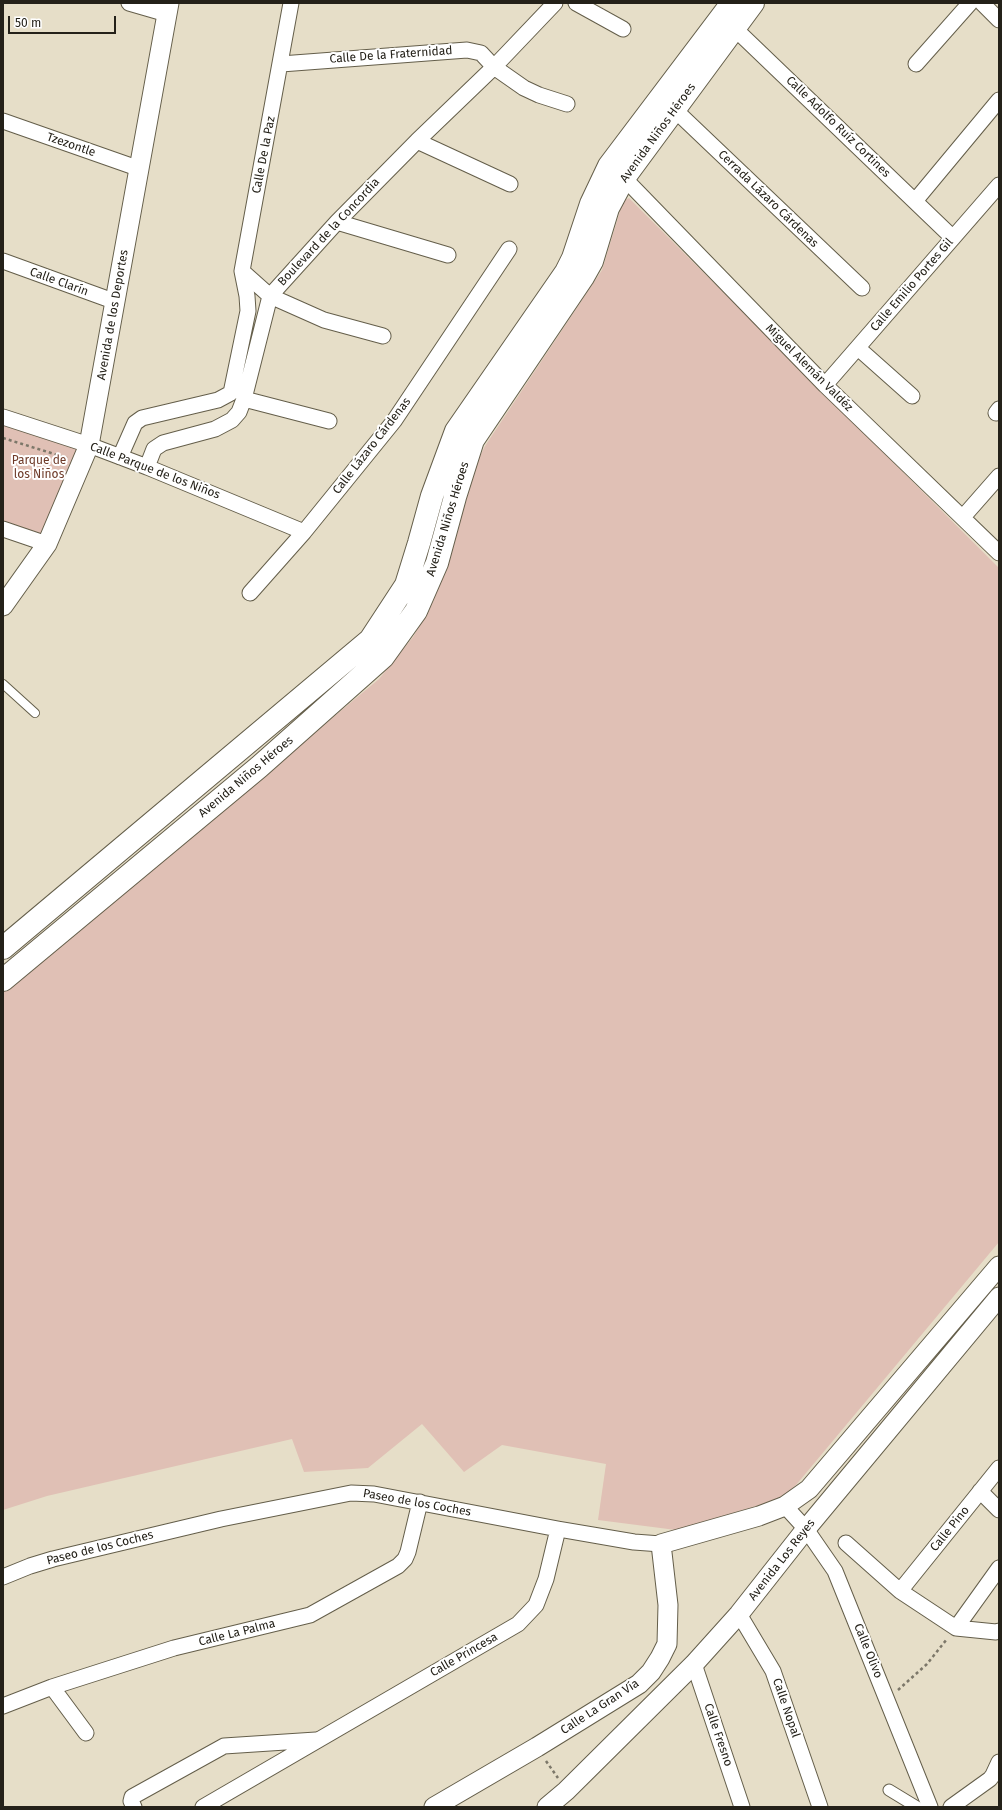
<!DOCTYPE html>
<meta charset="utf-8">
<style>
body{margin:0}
#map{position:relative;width:1002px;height:1810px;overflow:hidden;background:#e6dec8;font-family:"Fira Sans",sans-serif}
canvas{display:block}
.frame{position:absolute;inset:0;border:4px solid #242119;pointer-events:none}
.scale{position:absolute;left:8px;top:16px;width:108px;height:18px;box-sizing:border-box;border:2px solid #242119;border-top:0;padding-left:5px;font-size:12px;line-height:14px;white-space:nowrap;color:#242119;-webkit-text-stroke:3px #fff;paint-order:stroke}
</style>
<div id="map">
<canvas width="1002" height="1810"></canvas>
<div class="frame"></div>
<div class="scale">50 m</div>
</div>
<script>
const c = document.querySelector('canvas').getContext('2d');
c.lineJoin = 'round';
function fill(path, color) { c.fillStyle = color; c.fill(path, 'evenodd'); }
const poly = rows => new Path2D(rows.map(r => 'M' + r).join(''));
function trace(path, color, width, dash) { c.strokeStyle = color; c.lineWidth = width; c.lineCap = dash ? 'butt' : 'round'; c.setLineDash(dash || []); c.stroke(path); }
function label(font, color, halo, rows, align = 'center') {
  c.font = font + ' "Fira Sans",sans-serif'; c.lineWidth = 4; c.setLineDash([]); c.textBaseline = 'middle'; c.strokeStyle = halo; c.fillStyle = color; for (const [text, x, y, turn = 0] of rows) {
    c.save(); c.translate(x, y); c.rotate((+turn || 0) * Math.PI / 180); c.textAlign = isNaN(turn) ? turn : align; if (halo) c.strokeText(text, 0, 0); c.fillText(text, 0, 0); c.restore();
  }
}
fill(poly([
 [629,198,999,568,999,1242,796,1485,780,1499,676,1530,598,1520,606,1464,502,1445,464,1472,422,1424,368,1468,304,1472,292,1439,47,1496,3,1510,3,992,379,679,413,637,433,602,472,472,485,446,602,270,623,201],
 [3,418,87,446,45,540,3,527]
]), '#e0c0b5');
const service = poly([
 [3,684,35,713]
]);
const pedestrian = poly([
 [889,1790,917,1807]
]);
const minor = poly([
 [129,3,167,14],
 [291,3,242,271,270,296,324,320,383,336],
 [576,3,623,29],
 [982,3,999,20],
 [729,23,953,238],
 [281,64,467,50,481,53,494,67,524,88,539,95,567,104],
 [916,64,970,3],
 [675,110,862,288],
 [3,121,140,169],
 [417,141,510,184],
 [624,178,825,385,999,553],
 [915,201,999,100],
 [337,222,448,255],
 [3,261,116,302],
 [858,348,912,396],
 [825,385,999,185],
 [244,399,329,421],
 [996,413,999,409],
 [3,417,89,445,147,467,304,532],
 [120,457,135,423,142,418,218,400,231,393,248,311,247,296,242,271],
 [147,467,154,449,163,443,215,429,232,420,239,412,244,399,270,296,337,222,417,141,494,67,555,3],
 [963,517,999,476],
 [3,529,47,544],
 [250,593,304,532,394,421,509,249],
 [980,1491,999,1510],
 [785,1506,806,1529,835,1571,930,1807],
 [846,1543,900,1591,956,1628,996,1632,999,1631],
 [3,1577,30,1566,53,1559,221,1519,351,1493,374,1494,558,1529,634,1542,661,1544],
 [900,1591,999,1468],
 [739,1614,773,1671,820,1807],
 [956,1628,999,1568],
 [694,1664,742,1807],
 [52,1687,86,1733],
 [3,1706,52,1687,174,1648,310,1615,398,1566,405,1559,408,1552,420,1502],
 [134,1807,131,1801,132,1797,224,1746,316,1740],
 [203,1807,518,1624,536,1605,546,1579,558,1529],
 [951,1807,990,1779,993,1775,999,1762]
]);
const tertiary = poly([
 [3,606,47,544,89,445,169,3],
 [434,1807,537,1747,639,1684,651,1672,660,1658,667,1644,668,1605,661,1544,759,1516,785,1506,809,1489,999,1266],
 [547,1807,566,1791,694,1664,739,1614,806,1529,999,1297]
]);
const secondary = poly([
 [3,948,370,640,406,585,419,543,432,496,456,431,566,272,573,258,591,204,609,166,732,3],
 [3,980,259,767,383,657,416,611,437,563,455,497,473,440,583,277,592,261,608,208,624,178,753,3]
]);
trace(service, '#645e4a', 10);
trace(pedestrian, '#645e4a', 13);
trace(minor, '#645e4a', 17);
trace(tertiary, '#645e4a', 21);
trace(secondary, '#645e4a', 24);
trace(poly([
 [3,438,67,458],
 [898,1690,927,1664,947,1639],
 [546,1761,558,1778]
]), '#7c7769', 2.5, [3, 3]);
trace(service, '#fff', 8);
trace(pedestrian, '#fff', 11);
trace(minor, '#fff', 15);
trace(tertiary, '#fff', 19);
trace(secondary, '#fff', 22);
label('12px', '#242119', '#fff', [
 ["Calle De la Fraternidad",391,55,-4],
 ["Calle Adolfo Ruíz Cortines",838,127,44],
 ["Avenida Niños Héroes",658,133,-54],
 ["Tzezontle",71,145,19],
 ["Calle De la Paz",264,155,-79],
 ["Cerrada Lázaro Cárdenas",768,199,44],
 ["Boulevard de la Concordia",329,232,-47],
 ["Calle Clarín",59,282,20],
 ["Calle Emilio Portes Gil",912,285,-49],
 ["Avenida de los Deportes",113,315,-80],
 ["Miguel Alemán Valdéz",809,368,45],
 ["Calle Lázaro Cárdenas",372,446,-52],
 ["Calle Parque de los Niños",155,471,21],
 ["Avenida Niños Héroes",448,519,-73],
 ["Avenida Niños Héroes",246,777,-40],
 ["Paseo de los Coches",417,1503,10],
 ["Calle Pino",950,1529,-51],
 ["Paseo de los Coches",100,1548,-14],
 ["Avenida Los Reyes",782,1560,-52],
 ["Calle La Palma",237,1633,-14],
 ["Calle Olivo",868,1651,68],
 ["Calle Princesa",464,1655,-30],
 ["Calle La Gran Vía",600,1707,-33],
 ["Calle Nopal",786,1708,71],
 ["Calle Fresno",718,1735,71]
]);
label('12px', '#6e3a28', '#fff', [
 ["Parque de",39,461],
 ["los Niños",39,475]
]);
</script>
